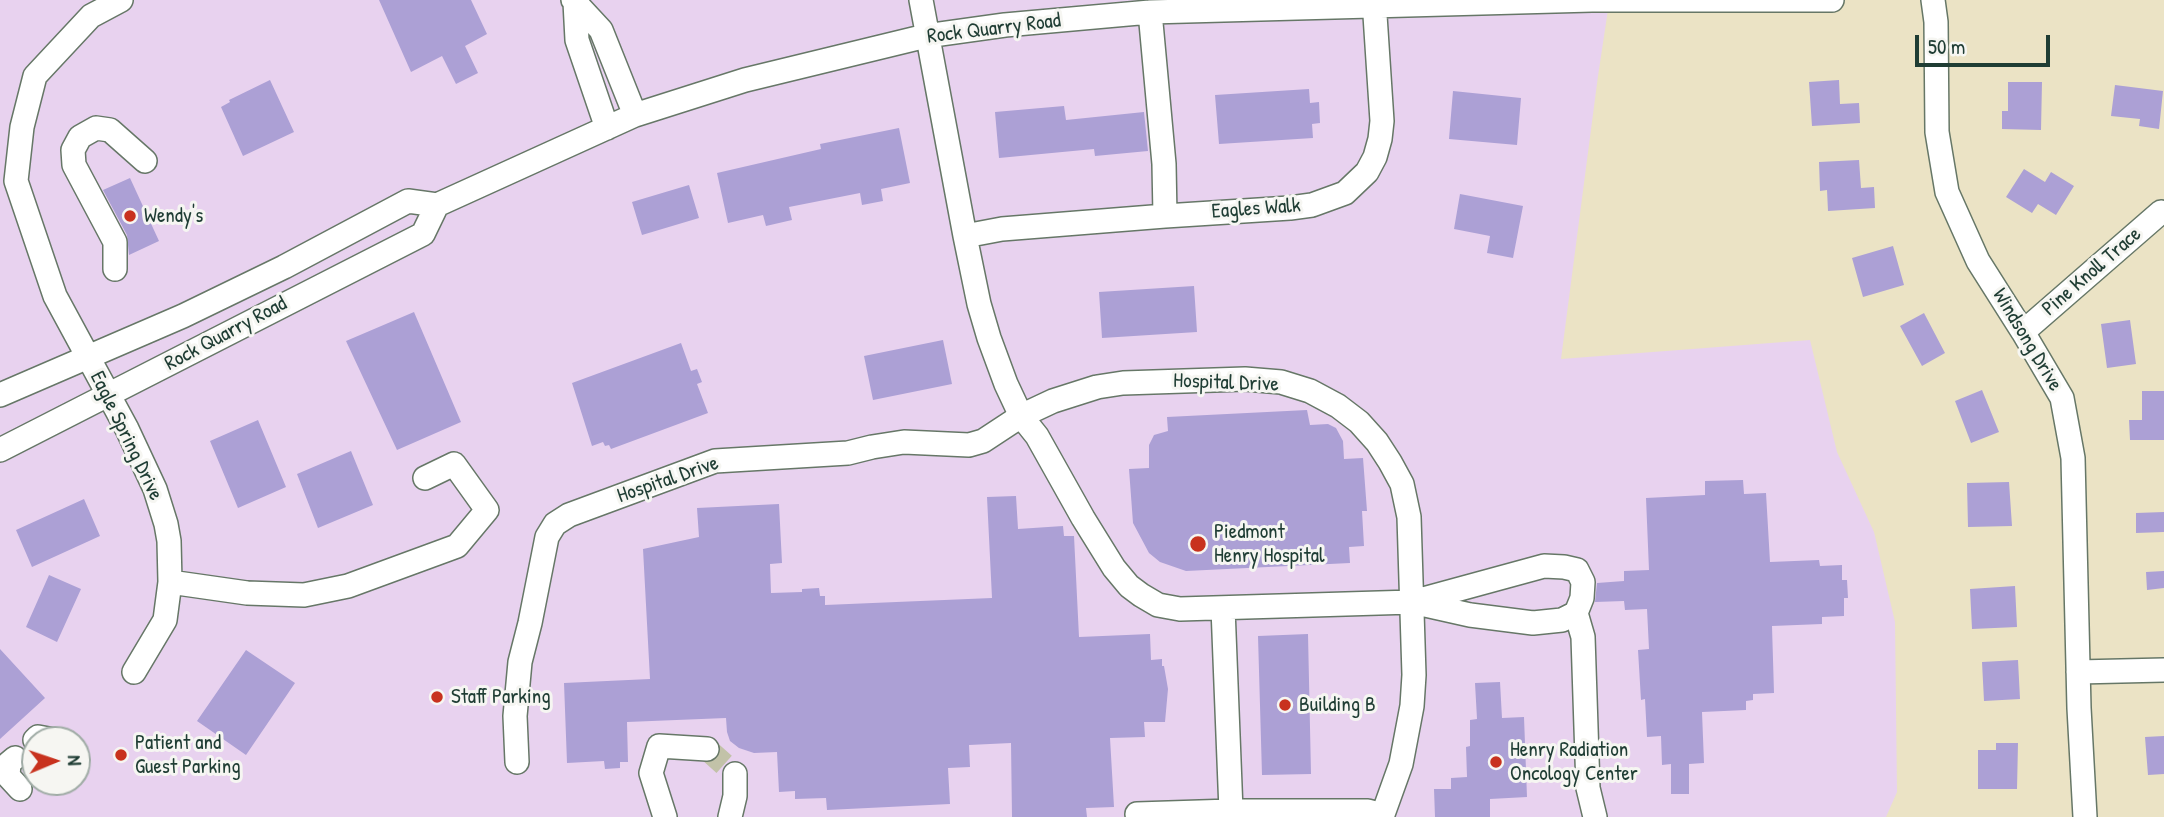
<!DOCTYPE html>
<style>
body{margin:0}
#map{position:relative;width:2164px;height:817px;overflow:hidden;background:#ebe3c5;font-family:"Patrick Hand",sans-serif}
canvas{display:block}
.north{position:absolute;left:21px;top:726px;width:70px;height:70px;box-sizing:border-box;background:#f6f6f2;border:2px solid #a0aca6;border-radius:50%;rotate:88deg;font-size:19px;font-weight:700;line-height:28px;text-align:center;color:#1f3d34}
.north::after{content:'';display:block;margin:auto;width:24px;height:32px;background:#c8321e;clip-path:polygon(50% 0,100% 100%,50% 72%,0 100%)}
.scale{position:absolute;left:1915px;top:35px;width:135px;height:32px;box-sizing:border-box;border:4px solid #1f3d34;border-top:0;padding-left:9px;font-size:21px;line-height:24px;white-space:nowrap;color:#1f3d34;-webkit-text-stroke:5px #f6f6f2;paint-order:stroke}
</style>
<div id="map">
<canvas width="2164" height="817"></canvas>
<div class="north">N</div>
<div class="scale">50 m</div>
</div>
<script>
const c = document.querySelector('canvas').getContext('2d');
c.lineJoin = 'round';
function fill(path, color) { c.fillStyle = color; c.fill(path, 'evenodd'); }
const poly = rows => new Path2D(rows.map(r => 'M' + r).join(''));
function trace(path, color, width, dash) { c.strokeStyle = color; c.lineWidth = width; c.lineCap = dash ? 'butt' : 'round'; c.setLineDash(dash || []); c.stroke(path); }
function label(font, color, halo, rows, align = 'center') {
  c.font = font + ' "Patrick Hand",sans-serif'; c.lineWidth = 6; c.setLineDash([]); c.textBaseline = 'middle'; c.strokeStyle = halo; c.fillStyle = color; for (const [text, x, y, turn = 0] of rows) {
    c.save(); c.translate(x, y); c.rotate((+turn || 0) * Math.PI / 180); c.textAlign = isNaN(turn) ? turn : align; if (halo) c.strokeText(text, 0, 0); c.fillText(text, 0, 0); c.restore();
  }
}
fill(poly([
 [0,0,1681,0,1609,3,1598,76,1561,359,1810,340,1837,452,1874,532,1895,622,1897,792,1886,817,0,817],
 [35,740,77,740,77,782,35,782]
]), '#e8d2ef');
fill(poly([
 [379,0,471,0,487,34,465,46,478,73,456,84,442,56,411,72],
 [270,80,294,132,243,156,221,107,230,102,229,100],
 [1839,80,1840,104,1859,103,1860,123,1812,126,1809,82],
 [2008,82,2042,82,2041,130,2002,129,2002,111,2008,111],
 [2115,85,2163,91,2159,129,2139,126,2140,119,2111,116],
 [1309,89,1310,103,1319,102,1320,123,1312,124,1313,138,1219,144,1215,95],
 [1453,91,1521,98,1517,145,1449,139],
 [1064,106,1066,120,1144,112,1148,151,1095,156,1094,149,999,158,995,112],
 [899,128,910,183,881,189,883,201,862,205,860,193,789,207,792,220,766,226,763,215,728,223,717,173,821,149,820,144],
 [1859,160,1861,188,1874,187,1875,208,1828,211,1827,190,1820,191,1819,162],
 [2024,169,2045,182,2051,172,2074,186,2056,215,2038,204,2032,213,2006,197],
 [130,178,159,241,129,255,127,235,103,190],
 [689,185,699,218,642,235,632,202],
 [1460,194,1523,206,1513,258,1487,253,1490,236,1454,229],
 [1893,246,1904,285,1863,297,1852,258],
 [1194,286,1197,332,1102,338,1099,292],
 [414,312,461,422,397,450,346,341],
 [1924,313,1945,353,1922,366,1900,326],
 [2130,320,2136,364,2107,368,2101,324],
 [943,340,952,384,873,400,864,356],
 [681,343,691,371,697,369,702,382,697,384,708,413,611,449,609,445,605,446,603,442,592,446,572,383],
 [1982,390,1999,432,1971,443,1955,401],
 [2142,391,2164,391,2164,440,2130,440,2129,420,2142,420],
 [1307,410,1310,425,1328,424,1336,428,1343,441,1344,459,1363,458,1367,511,1362,511,1364,546,1349,547,1350,563,1186,571,1160,562,1149,553,1133,523,1129,469,1149,468,1149,445,1154,435,1168,431,1167,417],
 [258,420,286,487,238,508,210,441],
 [351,451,373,505,318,528,297,474],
 [1743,480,1744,494,1766,493,1770,562,1819,560,1820,566,1842,565,1842,580,1847,580,1848,598,1844,598,1844,616,1822,617,1822,624,1772,626,1774,693,1753,694,1753,700,1746,701,1746,710,1702,712,1704,763,1689,764,1689,794,1671,794,1671,764,1662,765,1661,736,1647,737,1645,699,1641,700,1638,650,1649,649,1647,609,1625,610,1624,601,1595,602,1597,583,1624,581,1624,571,1649,570,1646,498,1705,495,1705,481],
 [2009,482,2012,526,1968,527,1967,483],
 [1016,496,1018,529,1063,526,1064,536,1074,536,1079,637,1150,634,1151,660,1162,659,1162,666,1164,666,1168,689,1165,722,1144,722,1145,737,1110,738,1114,807,1086,808,1087,817,1012,817,1011,743,969,745,970,767,948,768,950,804,827,810,826,798,795,799,795,791,779,792,777,752,754,753,739,748,730,741,727,732,726,718,627,722,628,762,620,762,620,768,605,769,604,761,567,763,564,683,650,679,643,549,699,537,697,508,779,504,782,563,770,564,771,593,802,592,802,589,819,588,820,596,825,596,825,605,992,598,987,497],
 [84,499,100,536,32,567,16,530],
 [2164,512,2164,532,2136,533,2136,513],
 [2164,571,2164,588,2147,590,2146,572],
 [49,575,81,589,57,642,26,627],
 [2015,586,2017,627,1972,629,1970,589],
 [1308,634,1311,774,1262,775,1258,636],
 [0,649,45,698,0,739],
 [246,650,295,683,246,755,197,721],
 [2018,660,2020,699,1984,701,1982,662],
 [1500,682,1502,718,1524,717,1527,797,1490,799,1490,817,1435,817,1434,789,1451,789,1451,778,1467,777,1466,747,1470,746,1470,720,1477,719,1475,683],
 [2164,736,2164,774,2148,775,2145,737],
 [1996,743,2018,743,2017,789,1978,789,1978,750,1996,750]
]), '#aca0d5');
trace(poly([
 [707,749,735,774]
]), '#c2c2a8', 23, [23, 11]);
const minor = poly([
 [121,0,91,16,35,76,22,127,16,181,55,296,127,429,155,489,166,524,169,541,170,582,165,620,134,672],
 [573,0,601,30,635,115],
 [921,0,965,236,979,304,989,338,1006,384,1021,416,1037,436,1083,518,1114,568,1129,586,1141,595,1158,605,1180,609,1412,602,1544,566,1564,567,1577,570,1583,582,1582,598,1576,613,1562,620,1533,623,1470,615,1412,602],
 [1933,0,1936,22,1937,132,1947,192,1978,261,2023,332,2062,398,2073,458,2079,708,2085,817],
 [575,2,577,40,607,128],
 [1150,12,1164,164,1165,216],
 [965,236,1002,229,1165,216,1290,208,1312,205,1345,193,1367,172,1375,157,1380,139,1382,121,1374,0],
 [115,269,115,242,74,165,73,150,80,137,96,128,110,130,145,161],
 [2023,332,2161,212],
 [0,395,183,316,284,267,408,201,437,205,635,115,745,80,926,36,1005,25,1150,12,1592,0,1832,0],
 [0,450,423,234,437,205],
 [170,582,247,593,304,595,348,586,457,546,487,510,454,464,425,478],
 [1223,608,1231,811,1368,811,1383,815],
 [1576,613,1583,637,1588,788,1595,817],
 [2078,672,2164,670],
 [35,740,38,737,54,740],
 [15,758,9,763,8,776,20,789],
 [517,762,515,716,520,662,530,623,547,537,555,524,569,515,715,461,848,453,872,447,904,442,969,445,983,441,1021,416,1053,401,1097,387,1123,383,1245,379,1281,382,1310,391,1338,406,1359,422,1377,442,1390,462,1402,484,1409,517,1414,675,1412,706,1401,764,1382,817],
 [1137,814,1231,811],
 [665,817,651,773,659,746,707,749],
 [730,817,735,796,735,774]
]);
trace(minor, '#667767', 26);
trace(minor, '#fff', 23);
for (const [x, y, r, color] of [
 [130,216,7,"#c8321e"],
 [1198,544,9,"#c8321e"],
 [437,697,7,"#c8321e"],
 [1285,705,7,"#c8321e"],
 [121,755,7,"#c8321e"],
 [1496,762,7,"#c8321e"]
]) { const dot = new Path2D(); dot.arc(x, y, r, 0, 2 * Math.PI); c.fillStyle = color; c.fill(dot); trace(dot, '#f6f6f2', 2.5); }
label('21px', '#1f3d34', '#f6f6f2', [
 ["Rock Quarry Road",994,29,-7],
 ["Eagles Walk",1256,209,-4],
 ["Pine Knoll Trace",2092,272,-41],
 ["Rock Quarry Road",226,334,-28],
 ["Windsong Drive",2027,340,59],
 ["Hospital Drive",1226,383,2],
 ["Eagle Spring Drive",126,436,64],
 ["Hospital Drive",668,480,-19]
]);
label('21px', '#1f3d34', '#f6f6f2', [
 ["Wendy's",144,216],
 ["Piedmont",1214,532],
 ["Henry Hospital",1214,556],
 ["Staff Parking",451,697],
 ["Building B",1299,705],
 ["Patient and",135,743],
 ["Guest Parking",135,767],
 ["Henry Radiation",1510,750],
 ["Oncology Center",1510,774]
], 'left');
</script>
